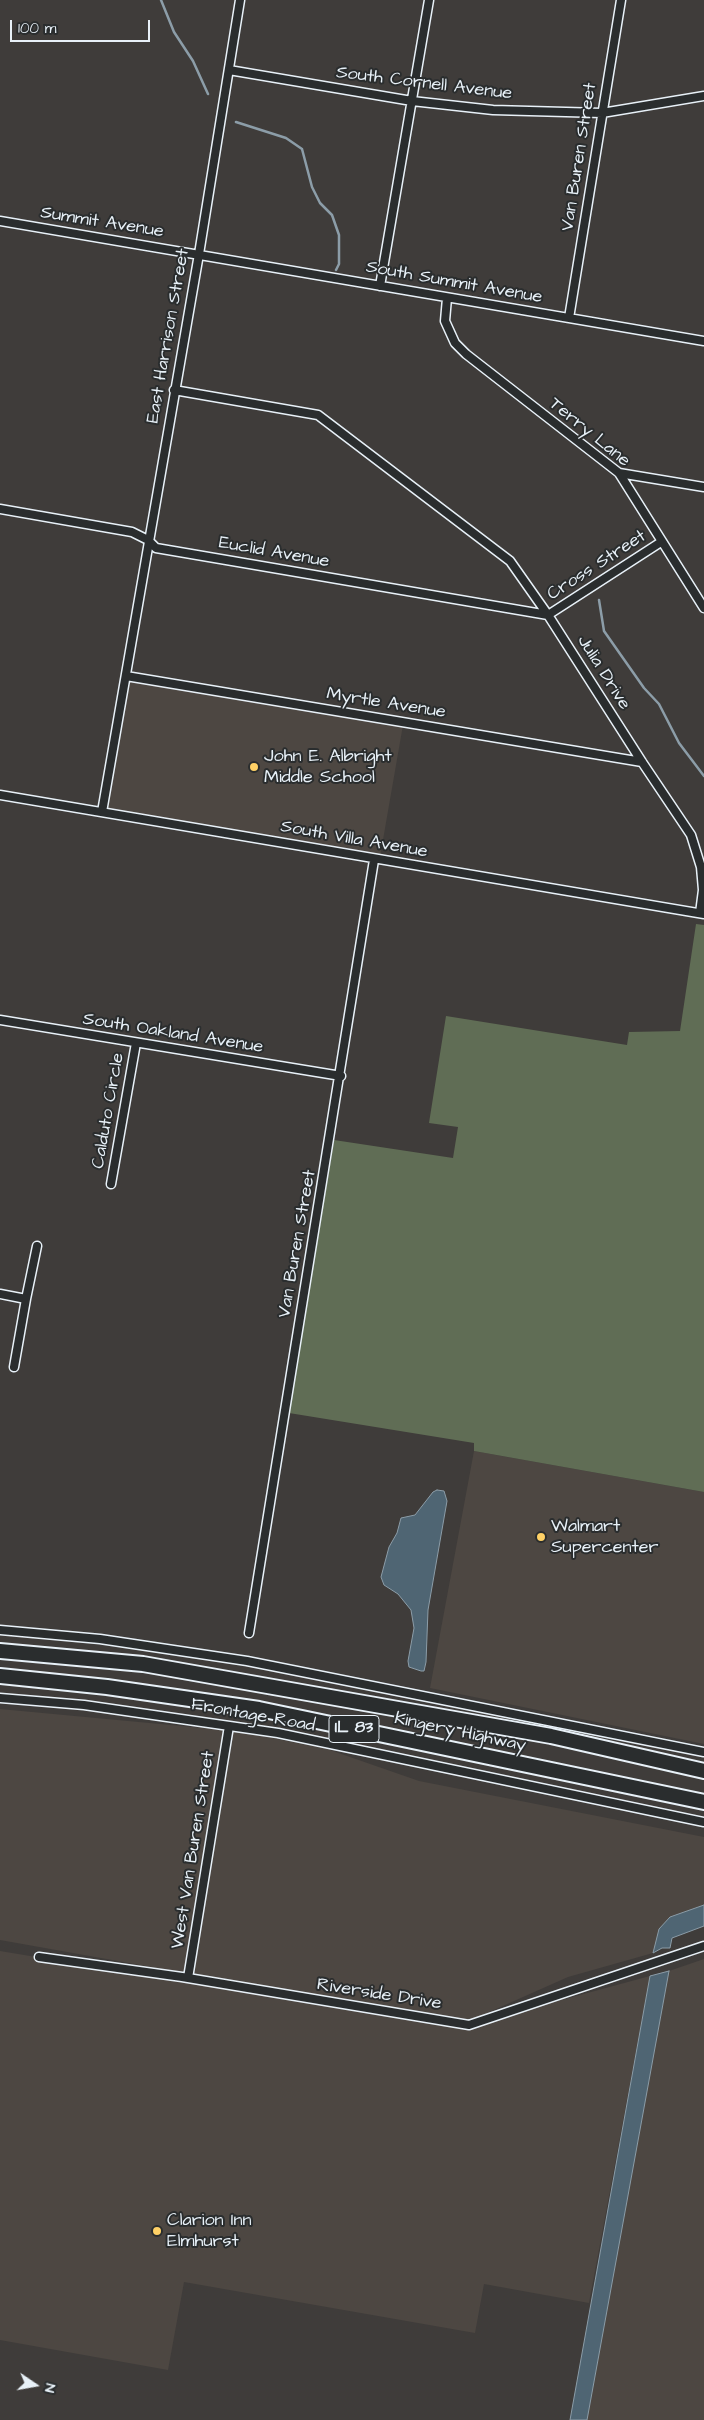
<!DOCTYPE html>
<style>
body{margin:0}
#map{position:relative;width:704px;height:2420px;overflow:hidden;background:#3f3c3a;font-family:"Architects Daughter",sans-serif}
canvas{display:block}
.north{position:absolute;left:10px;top:2360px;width:50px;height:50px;-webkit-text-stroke:4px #2a2d2e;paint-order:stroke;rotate:102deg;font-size:14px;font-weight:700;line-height:20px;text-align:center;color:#e8f1f8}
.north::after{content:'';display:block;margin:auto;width:18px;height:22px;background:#e8f1f8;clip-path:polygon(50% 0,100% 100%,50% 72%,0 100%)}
.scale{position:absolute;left:10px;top:20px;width:140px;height:22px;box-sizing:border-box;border:2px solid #e8f1f8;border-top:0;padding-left:6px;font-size:15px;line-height:18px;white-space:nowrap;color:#e8f1f8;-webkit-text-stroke:4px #2a2d2e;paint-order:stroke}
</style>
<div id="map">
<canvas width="704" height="2420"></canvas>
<div class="north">N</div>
<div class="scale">100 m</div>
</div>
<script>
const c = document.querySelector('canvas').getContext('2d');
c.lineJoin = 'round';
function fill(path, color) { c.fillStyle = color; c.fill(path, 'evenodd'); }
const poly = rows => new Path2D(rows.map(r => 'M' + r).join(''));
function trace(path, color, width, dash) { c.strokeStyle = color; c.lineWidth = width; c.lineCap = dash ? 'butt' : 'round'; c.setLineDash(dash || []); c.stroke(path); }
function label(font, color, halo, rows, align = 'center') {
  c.font = font + ' "Architects Daughter",sans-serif'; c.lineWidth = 4; c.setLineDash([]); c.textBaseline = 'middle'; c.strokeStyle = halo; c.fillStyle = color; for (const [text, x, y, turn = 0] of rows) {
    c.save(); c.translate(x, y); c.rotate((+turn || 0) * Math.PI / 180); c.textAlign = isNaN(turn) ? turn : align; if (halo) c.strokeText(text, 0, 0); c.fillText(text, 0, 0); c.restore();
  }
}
fill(poly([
 [128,680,403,725,380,857,105,808],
 [474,1451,704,1492,704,1744,430,1688],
 [0,1709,224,1730,185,1973,0,1940],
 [232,1730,327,1749,419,1781,704,1837,704,1905,670,1917,659,1929,653,1953,568,1977,469,2021,194,1974],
 [0,1951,470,2029,532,2008,650,1976,589,2303,484,2284,475,2333,184,2282,168,2370,0,2340],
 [704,1959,704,2420,587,2420,669,1971]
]), '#4d4742');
fill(poly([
 [696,924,704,925,704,1492,474,1451,474,1443,289,1413,334,1140,453,1158,458,1127,429,1123,446,1016,627,1045,629,1032,680,1031]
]), '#606d55');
const water = poly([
 [437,1490,444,1491,447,1501,428,1610,426,1662,424,1671,421,1671,409,1667,408,1661,414,1628,411,1610,398,1594,384,1585,381,1577,389,1547,397,1533,401,1518,415,1515,433,1492,437,1490],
 [704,1905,704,1926,672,1938,670,1948,662,1948,653,1953,659,1929,670,1917,704,1905],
 [669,1971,587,2420,570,2420,650,1976,669,1971]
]);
fill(water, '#4f6573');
trace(water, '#8c9da8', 1);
trace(poly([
 [161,0,174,32,193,61,208,94],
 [236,122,286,138,302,149,312,187,320,203,332,215,339,235,339,264,336,270],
 [599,600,604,631,644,688,659,704,679,743,704,776]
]), '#8c9da8', 2.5);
const street = poly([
 [229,70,412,101,493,110,602,113,704,96],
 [0,221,704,341],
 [380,286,429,0],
 [447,298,445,321,455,343,466,354,619,473,704,608],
 [569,318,621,0],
 [174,390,318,415,510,561,548,615,642,762,691,835,701,867,703,890,700,913],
 [619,473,704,487],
 [0,509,132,532,148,540,156,548,548,615,661,542],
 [126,676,642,762],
 [0,795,704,914],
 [102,812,199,254,240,0],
 [0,1020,341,1076],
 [111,1184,136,1043],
 [0,1294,26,1299,14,1367],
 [26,1299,37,1246],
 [0,1630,100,1639,247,1661,704,1752],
 [249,1633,374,860],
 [0,1698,84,1705,278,1733,704,1822],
 [39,1957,182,1977,469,2025,704,1946],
 [188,1978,229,1726]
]);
const highway = poly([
 [0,1651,143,1664,551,1736,704,1771],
 [0,1676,107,1687,259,1709,704,1802]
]);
trace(street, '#e8f1f8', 11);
trace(highway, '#e8f1f8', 18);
trace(street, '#2a2d2e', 8);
trace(highway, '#2a2d2e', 14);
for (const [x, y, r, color] of [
 [254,767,5,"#ffd166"],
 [541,1537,5,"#ffd166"],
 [157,2231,5,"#ffd166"]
]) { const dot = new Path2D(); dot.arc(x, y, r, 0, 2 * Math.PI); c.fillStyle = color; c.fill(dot); trace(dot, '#2a2d2e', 2); }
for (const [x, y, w] of [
 [354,1729,50]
]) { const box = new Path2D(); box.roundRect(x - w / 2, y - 13.5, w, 27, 4); c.fillStyle = '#2a2d2e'; c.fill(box); trace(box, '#e8f1f8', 1); }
label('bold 16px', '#e8f1f8', null, [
 ["IL 83",354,1729]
]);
label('18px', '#e8f1f8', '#2a2d2e', [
 ["South Cornell Avenue",424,84,7],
 ["Van Buren Street",580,157,-81],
 ["Summit Avenue",102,223,9],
 ["South Summit Avenue",454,283,10],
 ["East Harrison Street",169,336,-80],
 ["Terry Lane",589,433,39],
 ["Euclid Avenue",274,553,10],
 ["Cross Street",597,566,-33],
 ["Julia Drive",603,673,58],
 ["Myrtle Avenue",386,704,9],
 ["South Villa Avenue",354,840,10],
 ["South Oakland Avenue",173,1034,9],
 ["Calduto Circle",109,1111,-80],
 ["Van Buren Street",298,1244,-80],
 ["Frontage Road",253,1716,10],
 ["Kingery Highway",460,1733,12],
 ["West Van Buren Street",194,1850,-81],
 ["Riverside Drive",379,1995,9]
]);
label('18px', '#e8f1f8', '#2a2d2e', [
 ["John E. Albright",264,757],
 ["Middle School",264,778],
 ["Walmart",551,1527],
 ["Supercenter",551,1548],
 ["Clarion Inn",167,2221],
 ["Elmhurst",167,2242]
], 'left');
</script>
